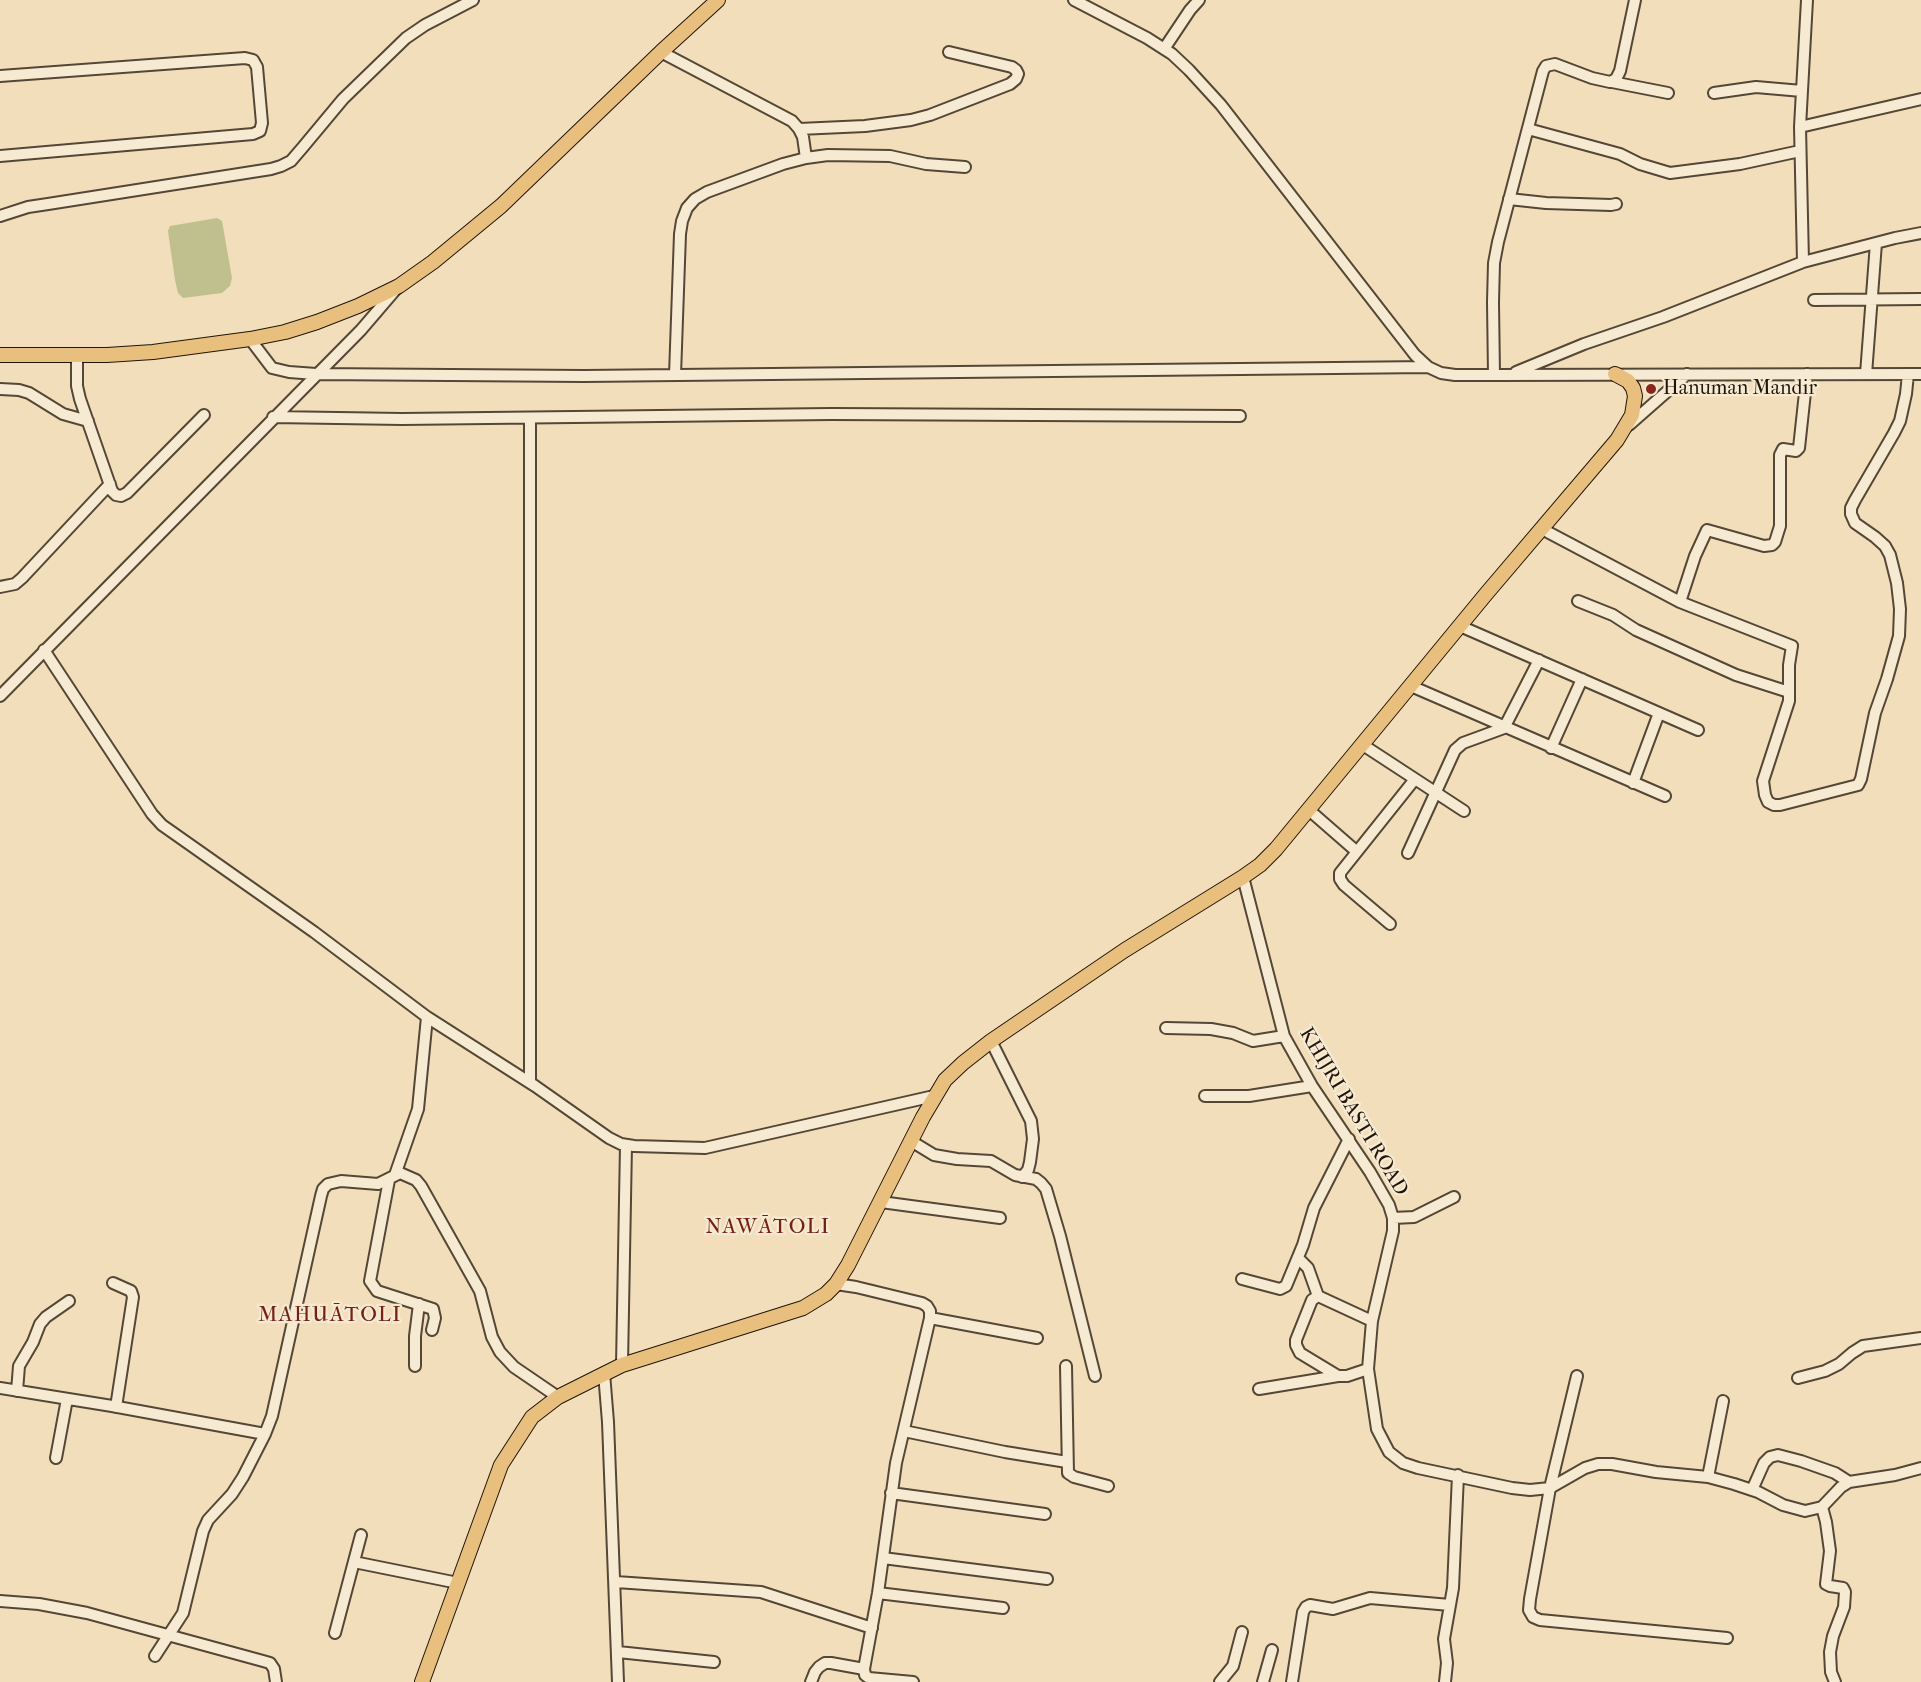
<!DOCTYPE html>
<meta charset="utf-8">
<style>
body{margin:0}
canvas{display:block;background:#f2debb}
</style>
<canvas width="1921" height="1682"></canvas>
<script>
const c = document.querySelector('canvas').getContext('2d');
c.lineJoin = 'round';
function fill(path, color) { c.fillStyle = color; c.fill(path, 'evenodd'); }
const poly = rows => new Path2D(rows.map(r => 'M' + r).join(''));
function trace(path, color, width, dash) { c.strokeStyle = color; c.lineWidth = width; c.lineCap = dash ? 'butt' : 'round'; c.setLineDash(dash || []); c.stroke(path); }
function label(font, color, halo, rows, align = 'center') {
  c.font = font + ' "IM FELL French Canon",serif'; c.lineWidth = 4.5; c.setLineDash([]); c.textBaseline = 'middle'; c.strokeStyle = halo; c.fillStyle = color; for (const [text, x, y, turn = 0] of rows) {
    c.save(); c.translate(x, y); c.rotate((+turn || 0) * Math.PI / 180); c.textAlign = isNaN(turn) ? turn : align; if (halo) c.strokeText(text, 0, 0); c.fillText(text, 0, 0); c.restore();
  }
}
fill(poly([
 [217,218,222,221,232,278,230,286,222,293,183,298,178,293,175,280,168,231,170,226]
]), '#bfc08d');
const minor = poly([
 [1074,0,1147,38,1172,54,1189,70,1221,105,1415,355,1428,367,1441,373,1455,375,1494,375,1921,374],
 [1164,49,1190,10,1199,0],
 [661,52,792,121,799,129,803,137,806,158],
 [0,76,245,58,253,60,257,67,262,123,260,131,253,134,0,156],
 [1612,82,1668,93],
 [1714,93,1756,87,1802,91],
 [1800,127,1921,99],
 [799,129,865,126,911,120,930,115,1010,84,1016,79,1018,74,1016,70,1012,67,949,52],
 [1528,129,1620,154,1640,164,1670,173,1740,164,1800,151],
 [1509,199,1546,203,1611,205,1616,204],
 [0,216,28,207,48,204,271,169,281,166,291,161,303,147,343,99,406,38,425,25,473,0],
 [1803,262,1800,127,1807,0],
 [1814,300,1921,299],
 [250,339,272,368,289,372,316,374,584,376,1428,367],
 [77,357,77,386,80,399,112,491,116,495,121,496,127,493,204,415],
 [1516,372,1584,344,1663,317,1803,262,1895,238,1921,233],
 [1866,374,1876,243],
 [675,375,680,234,682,221,687,208,695,199,707,192,783,164,806,158,828,155,890,156,926,164,965,167],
 [1494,375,1493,302,1494,263,1498,242,1543,71,1546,66,1555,64,1592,78,1610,82,1616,79,1620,71,1635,0],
 [0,389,19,390,29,393,63,414,88,421],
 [273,417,402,419,831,414,1240,416],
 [1629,425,1687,374],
 [1542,529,1680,602,1792,646,1789,665,1789,701,1763,781,1765,795,1768,802,1774,805,1780,805,1858,785,1861,779,1875,713,1887,679,1899,636,1900,609,1897,583,1890,555,1885,546,1875,537,1855,523,1851,514,1851,508,1855,500,1894,433,1900,421,1906,394,1908,374],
 [0,587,15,584,22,578,110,484],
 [1578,601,1613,615,1636,630,1736,675,1789,692],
 [1680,602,1695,556,1707,530,1764,546,1772,545,1775,542,1780,526,1780,455,1783,449,1796,451,1799,448,1807,374],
 [1460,626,1698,730],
 [44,650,152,814,162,825,314,932,427,1017,535,1086,609,1138,621,1144,634,1146,705,1148,934,1096],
 [1411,686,1665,796],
 [0,696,361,330,397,288],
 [1363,745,1464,811],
 [1551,748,1582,679],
 [1633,783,1659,713],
 [1309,810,1356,851],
 [1408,853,1455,750,1463,743,1504,728,1539,660],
 [1243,877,1284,1036,1312,1086,1370,1172,1389,1205,1393,1218,1393,1231,1372,1321,1368,1369,1377,1429,1389,1452,1403,1463,1418,1468,1512,1488,1530,1490,1550,1488,1585,1468,1598,1464,1612,1464,1656,1472,1708,1477,1734,1484,1758,1492,1783,1505,1805,1511,1822,1507,1841,1487,1849,1482,1895,1475,1921,1468],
 [1390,924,1344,885,1340,879,1340,873,1415,779],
 [1166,1028,1211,1029,1233,1033,1253,1041,1284,1036],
 [991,1041,1031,1121,1033,1139,1030,1162,1028,1170,1022,1177],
 [530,1082,530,418],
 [1205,1096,1249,1096,1312,1086],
 [911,1141,934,1155,957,1159,991,1161,1015,1175,1036,1179,1041,1183,1046,1189,1060,1236,1095,1376],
 [395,1175,418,1109,427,1017],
 [389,1180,370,1281,377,1291,433,1309,435,1318,432,1330],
 [881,1202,1000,1218],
 [1393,1218,1414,1217,1454,1197],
 [1298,1258,1308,1268,1318,1296],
 [1242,1279,1280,1289,1286,1286,1303,1245,1314,1208,1349,1139],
 [113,1283,131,1291,133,1297,116,1407],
 [836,1284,856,1287,922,1303,927,1306,930,1311,930,1318,896,1463,878,1593,864,1669,865,1675,869,1678,913,1682],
 [930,1318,1037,1338],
 [622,1365,626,1145],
 [415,1366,415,1336,419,1304],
 [1066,1366,1068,1473,1074,1477,1108,1486],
 [1368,1369,1347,1376,1338,1376,1300,1353,1296,1345,1296,1340,1312,1300,1318,1296,1372,1321],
 [604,1373,608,1422,618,1682],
 [1577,1376,1550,1488,1530,1599,1529,1610,1533,1617,1540,1620,1727,1638],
 [1798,1378,1825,1371,1839,1364,1852,1353,1863,1346,1921,1338],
 [0,1388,112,1406,265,1434],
 [1259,1389,1338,1376],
 [17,1391,19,1366,33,1342,40,1324,46,1317,69,1301],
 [904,1431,1005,1452,1067,1462],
 [56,1458,67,1399],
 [1708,1477,1723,1401],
 [1752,1490,1764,1463,1770,1457,1778,1455,1801,1461,1835,1473,1849,1482],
 [891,1493,1045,1514],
 [1822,1507,1826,1522,1830,1551,1826,1584,1830,1586,1843,1588,1845,1592,1844,1607,1833,1636,1830,1652,1831,1672,1835,1682],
 [883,1558,1047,1579],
 [354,1562,458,1583],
 [616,1582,761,1592,872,1628],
 [878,1593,1003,1608],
 [0,1601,39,1604,87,1613,263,1661,270,1663,274,1669,276,1682],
 [335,1633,361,1535],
 [618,1652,714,1662],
 [155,1656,183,1613,203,1531,208,1520,232,1494,243,1477,265,1434,272,1416,321,1196,323,1189,328,1184,341,1181,378,1184,400,1173,416,1180,421,1186,480,1291,492,1337,500,1352,514,1367,558,1397],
 [811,1682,815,1672,819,1667,825,1663,831,1663,864,1669],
 [1220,1682,1233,1666,1242,1632],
 [1263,1682,1272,1650],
 [1292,1682,1303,1612,1306,1607,1310,1605,1333,1609,1370,1598,1450,1605],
 [1445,1682,1447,1663,1444,1639,1453,1588,1458,1475]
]);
const major = poly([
 [0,355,107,355,153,352,250,339,285,332,317,322,358,306,399,286,433,262,501,206,661,52,718,0],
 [422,1682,501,1465,532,1417,558,1397,622,1365,803,1308,826,1294,836,1284,848,1265,923,1117,945,1080,963,1063,991,1041,1125,950,1243,877,1260,865,1276,849,1486,594,1617,440,1632,415,1635,396,1633,388,1628,381,1615,374]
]);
trace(minor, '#544735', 14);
trace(major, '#201508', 16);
trace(minor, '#f7ead3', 10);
trace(major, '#e9bf7e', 14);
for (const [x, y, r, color] of [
 [1651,389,6,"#8f2418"]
]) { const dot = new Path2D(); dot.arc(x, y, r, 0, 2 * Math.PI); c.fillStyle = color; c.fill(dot); trace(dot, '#f7ead3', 2); }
label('20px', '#201508', '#f7ead3', [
 ["Hanuman Mandir",1663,389]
], 'left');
label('20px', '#201508', '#f7ead3', [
 ["KHIJRI BASTI ROAD",1353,1112,59]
]);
c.letterSpacing = '1.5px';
label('21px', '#7a1f14', '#f7ead3', [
 ["NAWĀTOLI",768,1228],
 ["MAHUĀTOLI",330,1316]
]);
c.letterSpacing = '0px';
</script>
